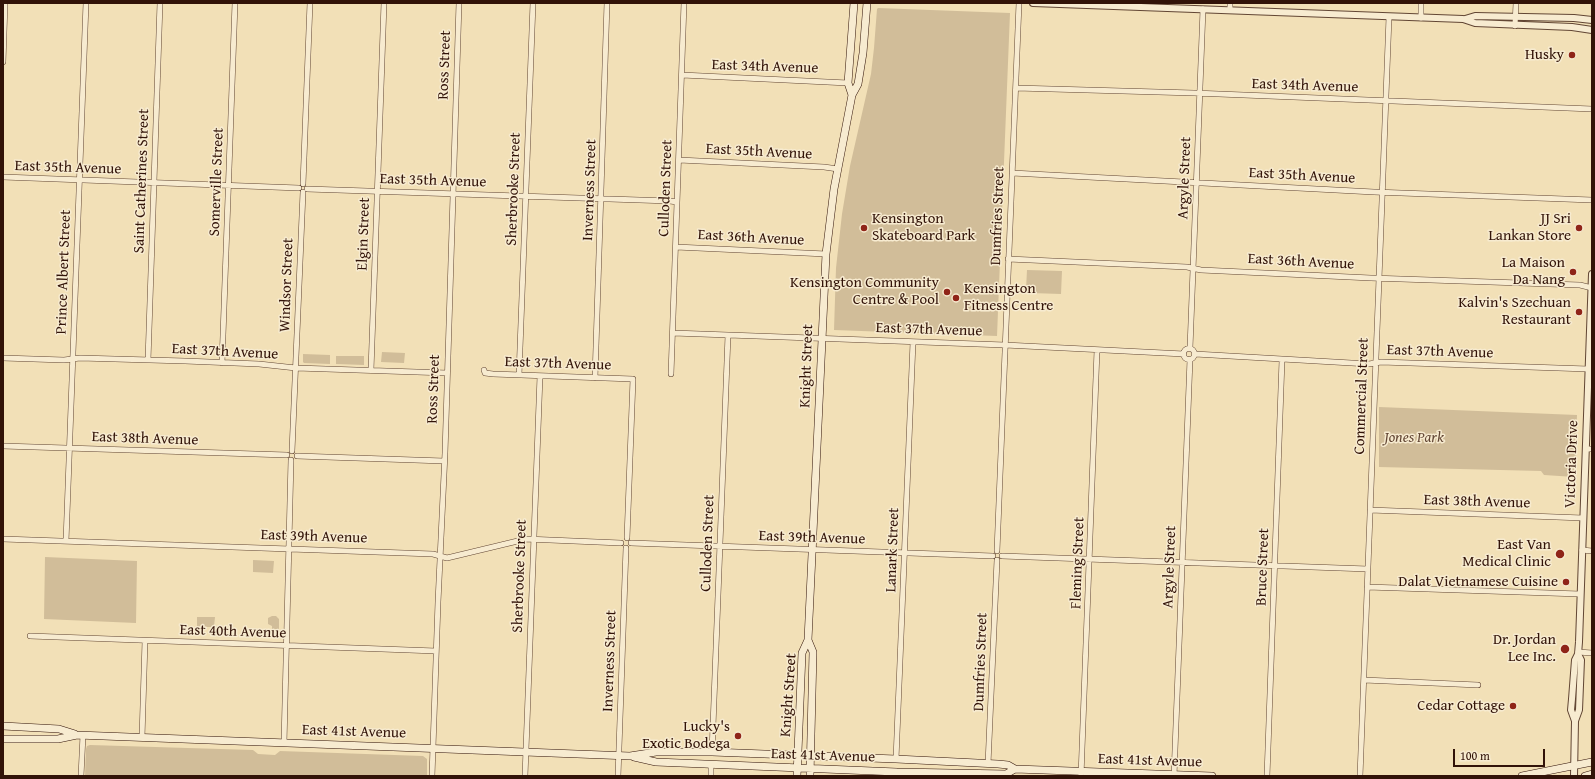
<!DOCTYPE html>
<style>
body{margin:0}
#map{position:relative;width:1595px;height:779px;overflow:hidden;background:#f2e0b7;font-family:"Gentium Book Plus",serif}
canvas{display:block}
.frame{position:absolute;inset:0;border:4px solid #321308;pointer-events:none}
.scale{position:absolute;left:1453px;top:749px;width:92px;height:18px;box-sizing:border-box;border:2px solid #321308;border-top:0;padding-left:5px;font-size:12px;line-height:14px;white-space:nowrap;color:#321308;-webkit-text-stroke:3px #f7ebd0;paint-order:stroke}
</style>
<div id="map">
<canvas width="1595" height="779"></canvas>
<div class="frame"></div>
<div class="scale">100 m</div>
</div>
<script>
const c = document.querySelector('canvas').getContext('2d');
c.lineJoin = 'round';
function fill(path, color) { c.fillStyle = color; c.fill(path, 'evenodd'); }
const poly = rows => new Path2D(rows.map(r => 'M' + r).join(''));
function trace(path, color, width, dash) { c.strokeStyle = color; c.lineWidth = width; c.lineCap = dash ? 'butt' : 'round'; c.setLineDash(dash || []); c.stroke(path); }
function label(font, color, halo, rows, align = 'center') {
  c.font = font + ' "Gentium Book Plus",serif'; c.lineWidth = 3; c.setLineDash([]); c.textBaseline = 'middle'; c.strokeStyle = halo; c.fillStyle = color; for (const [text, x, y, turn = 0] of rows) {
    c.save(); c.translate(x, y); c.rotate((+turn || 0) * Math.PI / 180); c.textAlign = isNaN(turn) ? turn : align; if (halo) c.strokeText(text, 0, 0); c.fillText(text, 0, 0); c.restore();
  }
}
fill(poly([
 [878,8,1010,13,997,336,834,330,836,268,842,214,850,166,871,74,874,48,877,9],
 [1027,270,1062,271,1061,294,1031,293,1031,290,1026,290],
 [382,352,405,353,404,363,381,362],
 [303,354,330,355,330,364,304,363,303,362],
 [336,356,364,356,364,365,336,364],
 [1379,407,1577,415,1575,477,1544,475,1541,471,1379,467],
 [45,557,137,561,136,623,44,619],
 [253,560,274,561,273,573,253,572],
 [272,616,276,616,279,619,279,636,257,635,257,629,272,630,272,626,268,624,268,618],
 [197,617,215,617,214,627,197,627],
 [90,745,253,750,258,754,275,755,280,751,423,756,427,759,427,776,85,776,86,749,87,746]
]), '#d1bd99');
const minor = poly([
 [1230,10,1230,3],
 [1421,18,1421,3],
 [1515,26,1516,3],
 [3,62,5,3],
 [682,75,848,83],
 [1016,88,1194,93,1592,109],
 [679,160,824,167,838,169],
 [1012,173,1374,192,1592,200],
 [3,177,299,188],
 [303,184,310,3],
 [307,189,670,201,677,202],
 [676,247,826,254],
 [1008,259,1187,267,1201,270,1371,278,1580,285,1592,288],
 [673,333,1005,345,1184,354],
 [1190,348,1203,9],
 '1183.5 354a5.5 5.5 0 1 1 11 0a5.5 5.5 0 1 1-11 0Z',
 [1195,354,1369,364,1381,362,1588,369],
 [3,358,64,360,80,358,185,361,259,364,296,368,447,373],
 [148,360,160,3],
 [222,363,235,3],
 [371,370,384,3],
 [484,370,485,373,493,374,633,379,627,538],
 [671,374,684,3],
 [519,375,533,3],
 [595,378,607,3],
 [3,446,287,455],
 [1586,449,1592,449],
 [292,451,303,192],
 [297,456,444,461],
 [1370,510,1583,518],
 [3,539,433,554,447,558,526,539,621,543],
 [66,541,86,3],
 [631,543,993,556],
 [1582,550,1592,551],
 [997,551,1019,3],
 [1002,556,1368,569],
 [1367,587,1580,594],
 [30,636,436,651],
 [1578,652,1592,653],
 [1364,680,1478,685],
 [142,737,145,641],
 [284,743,291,460],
 [712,752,728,335],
 [896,759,913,342],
 [988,764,997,560],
 [81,776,83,735],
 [432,776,438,602,445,453,459,3],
 [525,776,540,376],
 [618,776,626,548],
 [711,776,711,765],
 [1081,776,1097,350],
 [1174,776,1190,359],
 [1267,776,1282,360],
 [1360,776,1389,17]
]);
const tertiary = poly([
 [1033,3,1463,19,1475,23,1572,27,1592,30],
 [1465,19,1475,16,1574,18,1592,20],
 [1575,721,1571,710,1572,699,1575,660,1578,654,1579,642,1592,274],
 [1574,776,1575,721,1579,710,1581,660,1578,654]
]);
const secondary = poly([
 [852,95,848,83,854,3],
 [808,640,813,652,810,776],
 [3,726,59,729,75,734],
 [3,739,58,739,77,735,630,756,656,752,712,752,896,759,998,764,1008,765,1015,769],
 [634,757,656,762,897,772,1006,774,1015,769,1212,776],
 [797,776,802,653,808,640,826,254,834,189,852,95,858,84,863,53,867,3],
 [1522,776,1592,762],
 [1585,776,1592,774]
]);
trace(minor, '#624634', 6);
trace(tertiary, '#624634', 8);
trace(secondary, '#321308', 8);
trace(minor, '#f7ebd0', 5);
trace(tertiary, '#f7ebd0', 6);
trace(secondary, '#f7ebd0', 7);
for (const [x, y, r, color] of [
 [1572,55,4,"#8f2418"],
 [864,228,4,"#8f2418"],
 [1579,228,4,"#8f2418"],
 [1573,272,4,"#8f2418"],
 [947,292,4,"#8f2418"],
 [956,298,4,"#8f2418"],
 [1579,312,4,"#8f2418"],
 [1560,554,5,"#8f2418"],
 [1566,582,4,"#8f2418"],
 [1565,649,5,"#8f2418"],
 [1513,706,4,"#8f2418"],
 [738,736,4,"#8f2418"]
]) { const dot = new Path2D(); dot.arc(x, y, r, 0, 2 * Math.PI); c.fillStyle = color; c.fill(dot); trace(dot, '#f7ebd0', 1.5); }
label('15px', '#321308', '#f7ebd0', [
 ["Husky",1564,55],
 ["Kensington",872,219,"left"],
 ["Skateboard Park",872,236,"left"],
 ["JJ Sri",1571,219],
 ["Lankan Store",1571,236],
 ["La Maison",1565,263],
 ["Da Nang",1565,280],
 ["Kensington Community",939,283],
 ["Centre & Pool",939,300],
 ["Kensington",964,289,"left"],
 ["Fitness Centre",964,306,"left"],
 ["Kalvin's Szechuan",1571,303],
 ["Restaurant",1571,320],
 ["East Van",1551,545],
 ["Medical Clinic",1551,562],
 ["Dalat Vietnamese Cuisine",1558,582],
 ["Dr. Jordan",1556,640],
 ["Lee Inc.",1556,657],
 ["Cedar Cottage",1505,706],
 ["Lucky's",730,727],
 ["Exotic Bodega",730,744]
], 'right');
label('15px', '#321308', '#f7ebd0', [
 ["Ross Street",445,65,-88],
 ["East 34th Avenue",765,67,2],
 ["East 34th Avenue",1305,86,2],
 ["East 35th Avenue",759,152,3],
 ["East 35th Avenue",68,168,2],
 ["East 35th Avenue",1302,176,3],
 ["Argyle Street",1185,178,-88],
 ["Saint Catherines Street",142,181,-88],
 ["East 35th Avenue",433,181,2],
 ["Somerville Street",217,182,-88],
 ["Culloden Street",666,188,-88],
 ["Sherbrooke Street",514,189,-88],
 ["Inverness Street",590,190,-88],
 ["Dumfries Street",998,216,-88],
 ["Elgin Street",364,234,-88],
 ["East 36th Avenue",751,238,3],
 ["East 36th Avenue",1301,262,3],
 ["Prince Albert Street",64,272,-88],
 ["Windsor Street",287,285,-88],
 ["East 37th Avenue",929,330,2],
 ["East 37th Avenue",225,352,3],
 ["East 37th Avenue",1440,352,2],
 ["East 37th Avenue",558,364,2],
 ["Knight Street",807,366,-88],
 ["Ross Street",434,389,-88],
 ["Commercial Street",1362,396,-88],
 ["East 38th Avenue",145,439,2],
 ["Victoria Drive",1572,464,-88],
 ["East 38th Avenue",1477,502,2],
 ["East 39th Avenue",314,537,2],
 ["East 39th Avenue",812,538,2],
 ["Culloden Street",708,543,-88],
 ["Lanark Street",893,550,-88],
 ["Fleming Street",1078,563,-88],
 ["Argyle Street",1170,567,-88],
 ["Bruce Street",1263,567,-88],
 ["Sherbrooke Street",520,576,-88],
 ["East 40th Avenue",233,632,2],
 ["Inverness Street",610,661,-88],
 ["Dumfries Street",981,662,-88],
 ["Knight Street",789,695,-86],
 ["East 41st Avenue",354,732,2],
 ["East 41st Avenue",823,756,2],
 ["East 41st Avenue",1150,761,2]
]);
label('italic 15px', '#624634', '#f7ebd0', [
 ["Jones Park",1414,438]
]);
</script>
